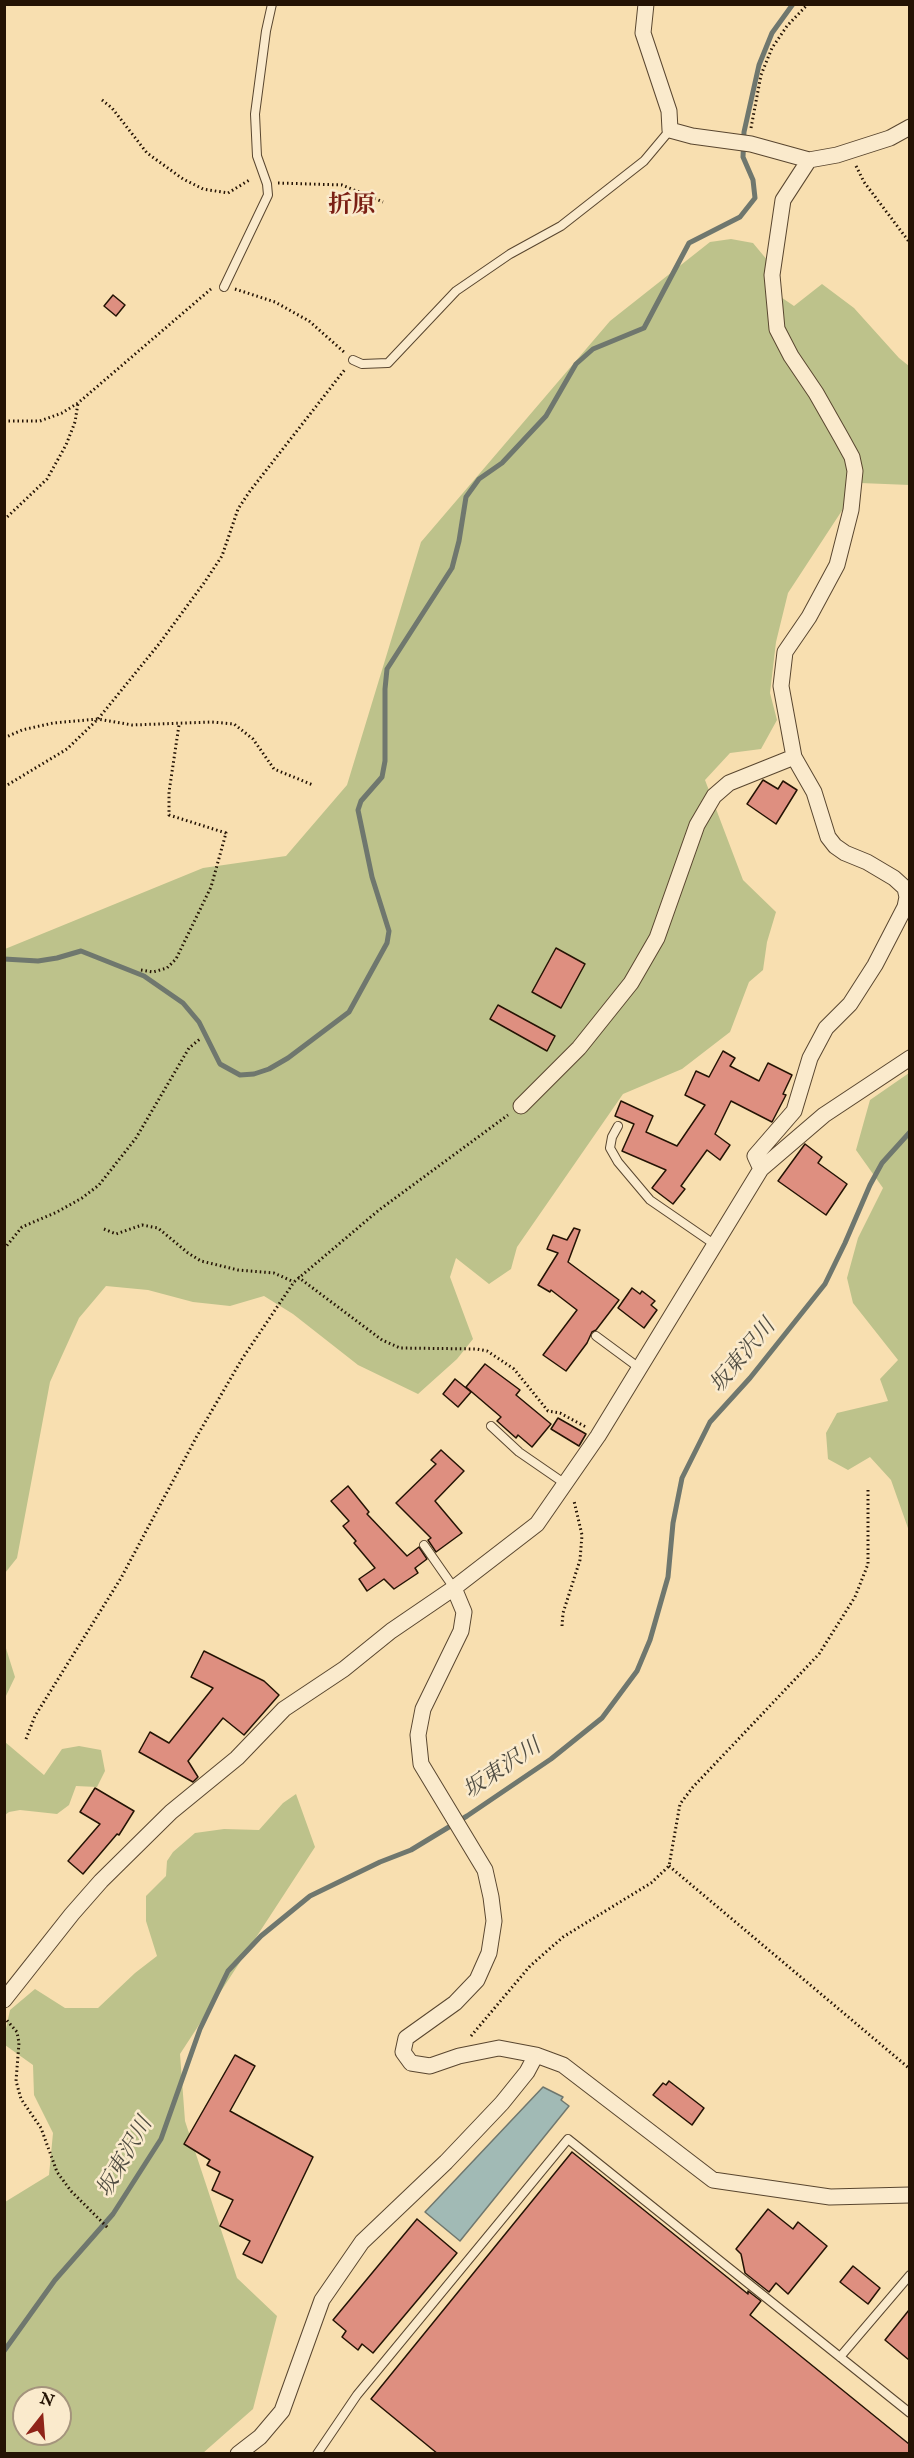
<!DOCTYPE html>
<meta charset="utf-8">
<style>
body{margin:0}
#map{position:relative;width:914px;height:2458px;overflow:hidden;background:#f8dfb0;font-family:"IM FELL English",serif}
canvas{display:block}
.frame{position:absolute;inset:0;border:6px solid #241304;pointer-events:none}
.north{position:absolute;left:12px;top:2386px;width:60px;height:60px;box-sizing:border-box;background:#faeacc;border:2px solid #a4947c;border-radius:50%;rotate:17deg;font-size:16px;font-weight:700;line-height:24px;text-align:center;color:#241304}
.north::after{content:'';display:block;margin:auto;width:21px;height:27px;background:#8f2418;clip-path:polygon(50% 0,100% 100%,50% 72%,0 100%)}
</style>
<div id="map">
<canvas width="914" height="2458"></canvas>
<div class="frame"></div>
<div class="north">N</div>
</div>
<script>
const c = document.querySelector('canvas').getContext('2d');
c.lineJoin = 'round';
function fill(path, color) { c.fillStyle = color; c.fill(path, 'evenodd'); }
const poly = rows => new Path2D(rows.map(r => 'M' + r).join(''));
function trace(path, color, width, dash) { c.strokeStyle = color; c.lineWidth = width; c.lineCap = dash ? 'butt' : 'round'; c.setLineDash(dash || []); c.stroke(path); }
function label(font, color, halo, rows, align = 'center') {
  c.font = font + ' "IM FELL English","Noto Serif JP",serif'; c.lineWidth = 5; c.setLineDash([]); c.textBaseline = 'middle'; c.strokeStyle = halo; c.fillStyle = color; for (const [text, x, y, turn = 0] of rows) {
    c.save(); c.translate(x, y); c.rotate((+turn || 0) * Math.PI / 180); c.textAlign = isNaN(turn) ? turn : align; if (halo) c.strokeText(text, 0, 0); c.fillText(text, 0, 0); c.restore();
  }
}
fill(poly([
 [731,239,753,243,768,261,766,287,794,306,822,284,854,308,899,358,909,366,910,485,860,483,788,593,776,642,770,693,777,720,761,749,730,753,705,780,743,880,776,912,767,942,763,970,749,982,730,1032,682,1069,623,1094,517,1247,511,1269,489,1284,456,1258,450,1277,473,1339,457,1359,418,1394,358,1365,293,1314,264,1296,230,1306,193,1302,148,1290,106,1286,79,1318,50,1382,17,1558,5,1573,5,949,203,868,286,856,347,785,421,542,610,321,710,242],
 [909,1073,910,1531,909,1531,891,1480,870,1457,848,1470,828,1459,826,1433,837,1413,888,1401,880,1379,898,1360,853,1303,847,1278,858,1238,883,1188,856,1150,870,1100],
 [4,1642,15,1677,5,1698,4,1698],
 [5,1742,44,1775,62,1749,79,1746,101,1750,105,1771,97,1787,76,1786,69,1805,57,1814,20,1810,9,1812,5,1815],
 [296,1794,315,1847,180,2054,185,2121,237,2278,277,2316,253,2409,203,2453,5,2453,5,2202,49,2175,53,2133,34,2095,33,2065,5,2045,5,2033,10,2010,35,1989,65,2008,98,2008,135,1973,157,1956,146,1921,146,1896,166,1876,167,1861,173,1852,195,1833,224,1829,259,1830,283,1803],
 [24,2398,60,2398,60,2434,24,2434]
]), '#bdc28b');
const water = poly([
 [543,2087,563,2097,561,2100,569,2106,460,2241,425,2212,543,2087]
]);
fill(water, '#a1bab5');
trace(water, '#6f776e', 1.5);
trace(poly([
 [4,959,38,961,57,958,81,951,144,976,183,1003,199,1022,220,1064,240,1075,254,1074,269,1069,288,1058,349,1012,387,943,389,931,372,877,358,810,361,801,382,777,385,761,385,689,387,669,452,568,459,541,466,497,479,479,502,463,546,416,576,364,593,349,644,328,689,243,740,217,755,198,753,180,743,157,744,132,759,65,772,33,793,4],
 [4,2351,55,2280,113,2214,161,2139,200,2029,228,1971,261,1936,310,1896,380,1862,411,1850,467,1816,551,1759,602,1718,637,1671,650,1640,668,1577,673,1523,682,1478,710,1422,750,1378,825,1284,845,1243,870,1185,882,1163,910,1132]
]), '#6f776e', 5);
const building = poly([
 [113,295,125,305,116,316,104,306,113,295],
 [763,780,778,789,783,781,797,790,776,824,747,804,763,780],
 [556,948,585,964,561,1008,532,992,556,948],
 [498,1005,555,1036,547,1051,490,1019,498,1005],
 [723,1051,735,1058,730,1066,759,1081,768,1063,792,1075,783,1094,786,1095,772,1122,731,1101,715,1134,730,1145,720,1160,707,1150,681,1186,685,1189,673,1204,652,1188,666,1170,622,1151,634,1124,615,1116,621,1101,653,1116,646,1132,677,1146,705,1105,685,1095,696,1071,709,1077,723,1051],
 [805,1144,822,1157,818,1163,847,1184,826,1215,778,1181,805,1144],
 [574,1228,580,1230,568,1262,619,1300,596,1330,592,1332,587,1343,566,1371,543,1355,577,1310,551,1290,550,1292,538,1285,558,1253,547,1249,553,1235,567,1240,574,1228],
 [632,1288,640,1294,642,1291,655,1301,651,1305,657,1310,644,1328,618,1308,632,1288],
 [485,1364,520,1390,516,1395,551,1424,532,1447,518,1435,516,1438,497,1421,501,1417,466,1387,485,1364],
 [455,1379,471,1392,458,1407,443,1394,455,1379],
 [558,1418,586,1434,579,1446,551,1429,558,1418],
 [441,1450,464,1471,435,1501,462,1533,436,1552,428,1540,431,1538,396,1503,436,1464,431,1460,441,1450],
 [348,1486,369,1512,367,1514,407,1556,419,1547,427,1559,415,1568,418,1573,394,1589,384,1579,367,1591,359,1579,375,1568,354,1543,356,1541,343,1526,349,1521,331,1501,348,1486],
 [204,1651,264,1681,279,1695,244,1735,223,1718,188,1761,198,1777,193,1782,139,1752,150,1732,169,1743,213,1688,191,1677,204,1651],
 [95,1788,134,1811,119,1835,117,1834,83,1874,68,1861,100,1824,80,1812,95,1788],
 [235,2055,255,2066,230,2111,313,2157,262,2263,243,2254,250,2241,220,2226,233,2200,212,2190,220,2172,207,2165,210,2160,184,2144,235,2055],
 [669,2081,704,2108,692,2125,653,2095,663,2083,666,2085,669,2081],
 [572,2152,748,2294,748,2291,761,2301,750,2315,909,2444,909,2454,438,2454,371,2399,572,2152],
 [768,2209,793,2229,798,2222,827,2246,788,2294,776,2283,769,2292,745,2273,741,2254,736,2249,768,2209],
 [417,2219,457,2253,373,2353,362,2344,358,2350,342,2337,346,2331,333,2320,417,2219],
 [853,2266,880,2288,868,2304,840,2282,853,2266],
 [909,2310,909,2360,885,2340,909,2310]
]);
fill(building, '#de8f80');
trace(building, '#241304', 1.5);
const service = poly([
 [224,287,268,195,267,184,257,156,255,114,266,31,272,4],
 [353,360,362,364,388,363,456,291,510,254,561,226,644,161,670,130],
 [618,1126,612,1137,610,1148,618,1162,650,1200,714,1244],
 [596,1336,638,1367],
 [491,1426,519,1452,564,1483],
 [424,1545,454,1588],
 [840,2357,910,2275],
 [317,2454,357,2395,568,2139,910,2413]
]);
const minor = poly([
 [646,4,643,33,669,111,670,130,692,136,751,144,809,160,837,155,890,138,910,127],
 [521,1106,579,1048,631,983,657,938,697,825,714,796,729,783,794,757],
 [761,1169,755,1156,794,1111,810,1058,826,1028,850,1004,875,965,905,907,907,897,905,888,894,878,867,862,845,853,835,846,828,837,814,792,794,757,781,686,785,652,809,617,837,565,851,510,855,471,852,457,841,437,816,393,791,356,777,329,772,275,783,200,809,160],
 [454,1588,464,1612,461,1631,423,1709,418,1735,421,1764,485,1870,491,1897,494,1921,489,1953,477,1980,455,2003,406,2038,403,2052,411,2063,430,2066,459,2056,499,2048,536,2055,563,2065,713,2180,830,2197,910,2195],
 [4,2000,72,1914,101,1881,171,1812,237,1758,284,1709,344,1669,391,1631,454,1588,537,1524,598,1436,761,1169,824,1115,910,1058],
 [238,2454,260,2437,282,2411,322,2300,362,2242,446,2162,502,2103,527,2072,536,2055]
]);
trace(service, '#59462f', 10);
trace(minor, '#59462f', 17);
trace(poly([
 [102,100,112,108,147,153,183,179,203,189,228,193,251,179],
 [751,128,761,75,772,48,787,26,808,4],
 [856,166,864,182,910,243],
 [278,183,342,185,383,202],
 [235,289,275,302,309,321,344,352],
 [4,421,40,421,62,413,78,403,211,289],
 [4,520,47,479,66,445,75,422,78,403],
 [4,738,22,730,53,723,98,719,132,725,212,722,234,724,253,739,274,769,313,785],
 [4,787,67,749,98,719,159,644,204,583,222,556,238,509,250,491,346,368],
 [141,970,153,972,167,968,176,959,211,887,226,833,169,815,169,792,179,725],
 [104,1229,116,1234,142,1225,158,1228,188,1253,201,1261,238,1270,274,1273,294,1282],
 [4,1249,22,1227,57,1212,82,1198,99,1185,136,1138,189,1048,200,1039],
 [298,1277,382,1340,400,1348,477,1349,487,1351,514,1369,548,1411,560,1413,586,1427],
 [562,1626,563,1613,580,1560,582,1535,574,1501],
 [26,1739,35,1716,121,1578,197,1436,242,1359,294,1282,379,1210,508,1115],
 [669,1866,910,2069],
 [4,2017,17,2032,19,2043,16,2081,21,2099,41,2128,57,2172,71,2191,108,2228],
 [471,2036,530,1966,563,1937,651,1883,669,1866,680,1804,693,1787,819,1654,855,1597,868,1564,868,1490]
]), '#241304', 3, [1.5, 3]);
trace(service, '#faeacc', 8);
trace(minor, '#faeacc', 15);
label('italic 22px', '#504d42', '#faeacc', [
 ["坂東沢川",744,1357,-50],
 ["坂東沢川",503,1770,-34],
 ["坂東沢川",126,2158,-60]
]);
label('bold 24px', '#7a1f14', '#faeacc', [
 ["折原",352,207]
]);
</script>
